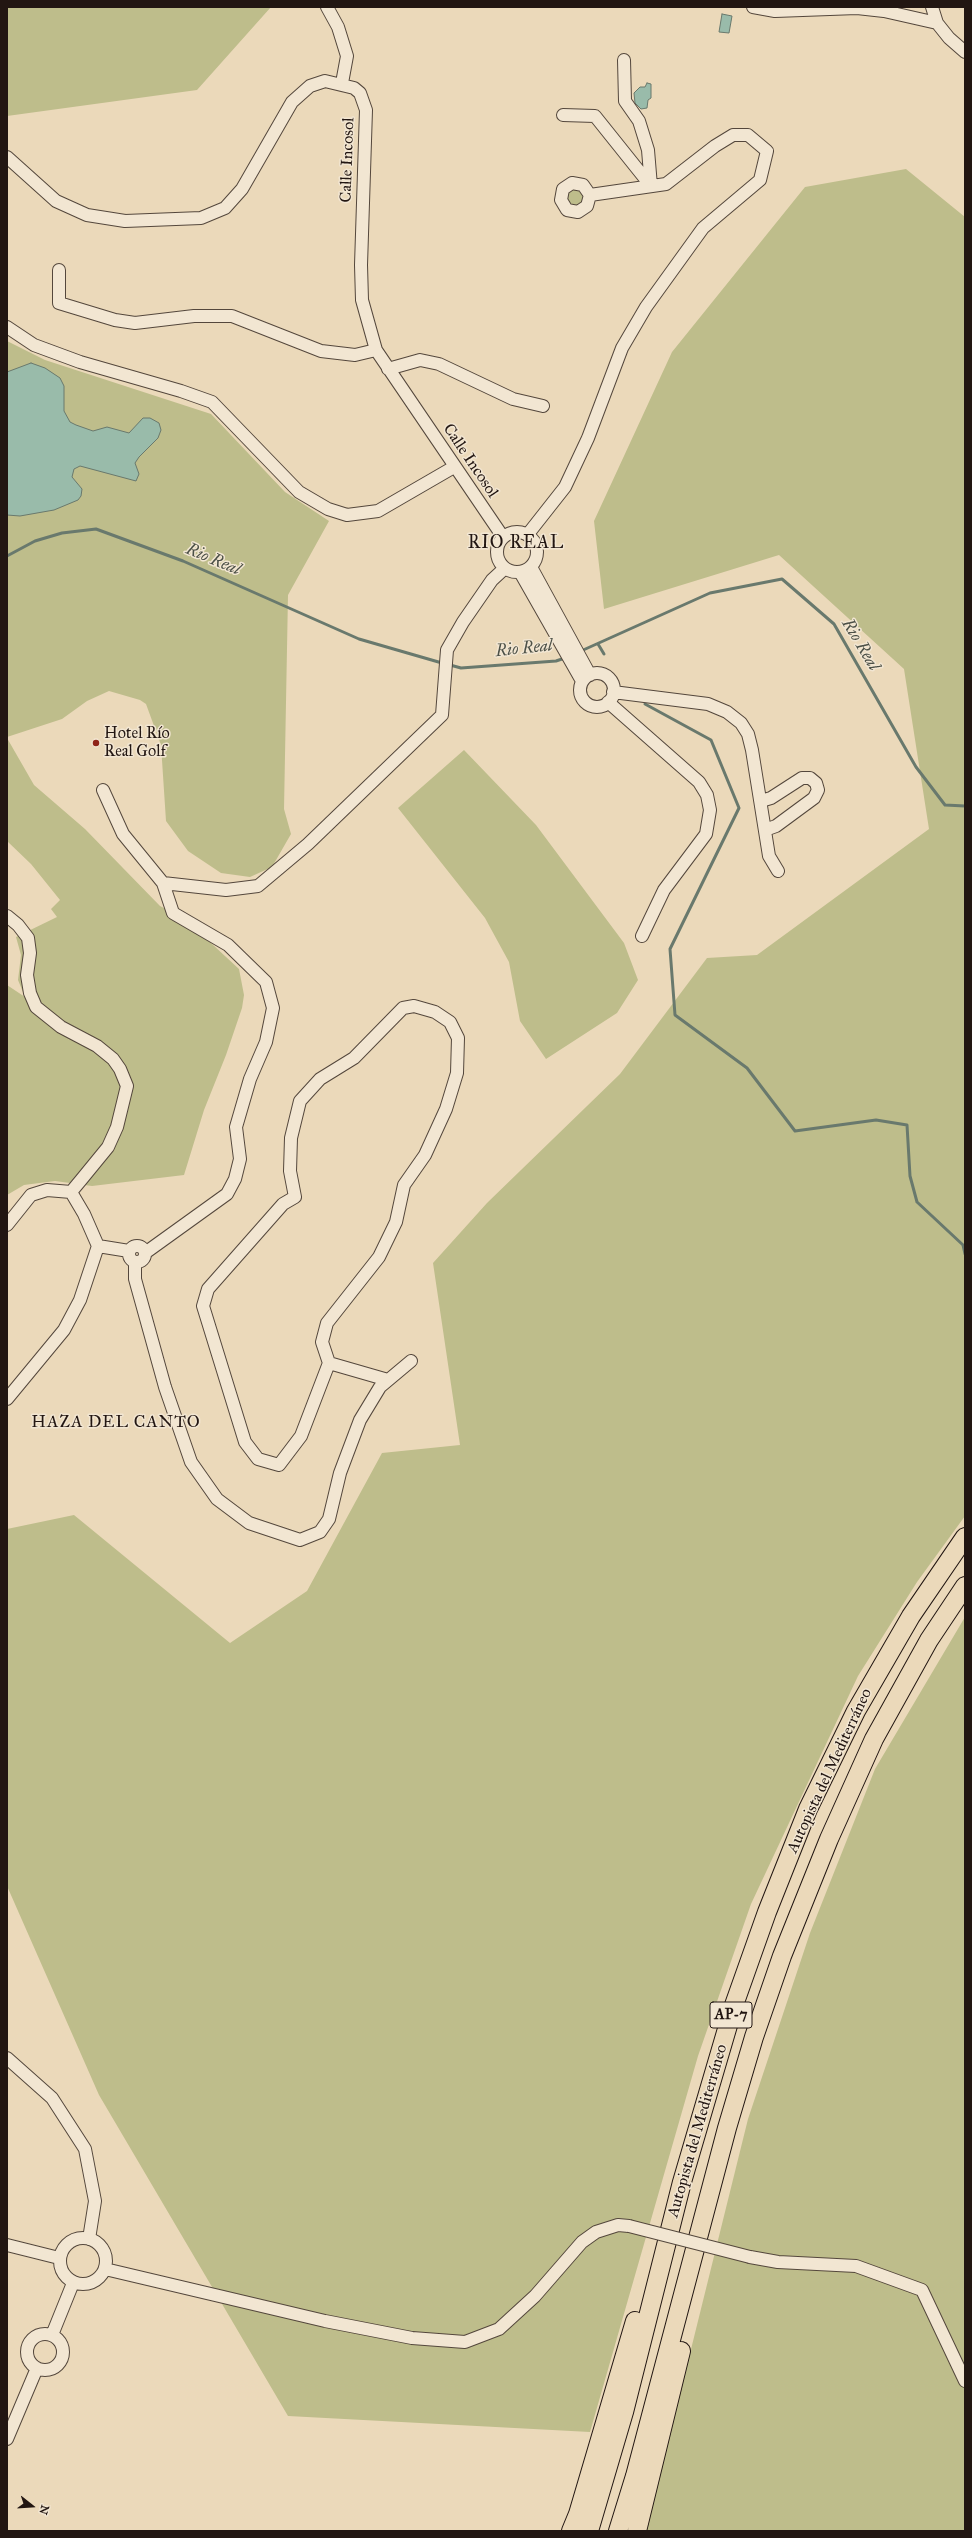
<!DOCTYPE html>
<meta charset="utf-8">
<style>
body{margin:0}
#map{position:relative;width:972px;height:2538px;overflow:hidden;background:#ebd9ba;font-family:"IM FELL Great Primer",serif}
canvas{display:block}
.frame{position:absolute;inset:0;border:8px solid #221612;pointer-events:none}
.north{position:absolute;left:12px;top:2486px;width:40px;height:40px;-webkit-text-stroke:3px #f2e6d2;paint-order:stroke;rotate:107deg;font-size:11px;font-weight:700;line-height:16px;text-align:center;color:#221612}
.north::after{content:'';display:block;margin:auto;width:14px;height:18px;background:#221612;clip-path:polygon(50% 0,100% 100%,50% 72%,0 100%)}
</style>
<div id="map">
<canvas width="972" height="2538"></canvas>
<div class="frame"></div>
<div class="north">N</div>
</div>
<script>
const c = document.querySelector('canvas').getContext('2d');
c.lineJoin = 'round';
function fill(path, color) { c.fillStyle = color; c.fill(path, 'evenodd'); }
const poly = rows => new Path2D(rows.map(r => 'M' + r).join(''));
function trace(path, color, width, dash) { c.strokeStyle = color; c.lineWidth = width; c.lineCap = dash ? 'butt' : 'round'; c.setLineDash(dash || []); c.stroke(path); }
function label(font, color, halo, rows, align = 'center') {
  c.font = font + ' "IM FELL Great Primer",serif'; c.lineWidth = 3; c.setLineDash([]); c.textBaseline = 'middle'; c.strokeStyle = halo; c.fillStyle = color; for (const [text, x, y, turn = 0] of rows) {
    c.save(); c.translate(x, y); c.rotate((+turn || 0) * Math.PI / 180); c.textAlign = isNaN(turn) ? turn : align; if (halo) c.strokeText(text, 0, 0); c.fillText(text, 0, 0); c.restore();
  }
}
fill(poly([
 [7,7,271,7,197,90,7,116],
 [906,169,965,217,965,1516,917,1582,858,1676,751,1904,698,2056,590,2432,288,2416,99,2095,7,1886,7,1529,74,1515,230,1643,307,1591,382,1453,460,1445,433,1263,487,1203,620,1074,707,958,757,955,929,829,904,669,779,555,604,609,594,521,672,352,805,187],
 '566 198a9 9 0 1 1 18 0a9 9 0 1 1-18 0Z',
 [7,341,45,360,211,414,285,492,329,521,288,595,284,809,291,834,272,867,250,877,221,873,188,851,166,821,161,745,146,704,140,700,109,691,87,701,62,719,7,737],
 [7,738,34,785,85,829,160,906,185,919,239,969,244,995,242,1008,226,1055,204,1110,184,1175,92,1186,55,1181,24,1185,7,1195,7,985,25,997,18,980,21,955,16,937,57,917,51,909,60,900,31,864,7,841],
 [464,750,536,825,624,943,638,980,617,1013,546,1059,520,1021,509,962,485,918,398,808],
 [965,1617,965,2531,646,2531,748,2119,810,1933,875,1769]
]), '#bebd8b');
const water = poly([
 [722,14,732,16,729,33,719,32,722,14],
 [647,83,651,84,651,98,648,100,647,108,641,109,635,103,634,93,640,87,645,87,647,83],
 [31,363,45,368,60,378,64,386,64,411,70,422,76,425,93,431,107,427,129,433,143,418,150,418,159,423,161,430,158,438,139,457,135,463,139,474,136,481,80,466,74,469,72,477,82,489,81,496,78,500,54,510,20,516,7,515,7,372,31,363]
]);
fill(water, '#9ba');
trace(water, '#69796d', 1);
trace(poly([
 [7,556,35,541,62,533,96,529,183,561,359,639,442,663],
 [598,644,604,654],
 [581,651,710,593,782,579,834,624,916,767,945,805,965,806],
 [450,665,461,668,556,661,565,658],
 [645,704,711,740,739,808,670,949,675,1015,747,1068,795,1131,876,1120,907,1125,910,1176,917,1202,963,1245,965,1254]
]), '#69796d', 3);
const minor = poly([
 [327,7,338,27,347,56,342,83],
 [753,7,775,11,857,8,884,11,937,23],
 [932,7,937,23,949,38,965,52],
 [563,115,595,116,651,186,648,150,639,121,625,101,624,60],
 [7,157,56,201,87,215,125,221,201,218,225,208,242,189,292,102,310,86,325,81,354,88,360,93,366,110,361,265,362,300,376,350,503,537],
 [59,270,59,303,115,320,135,323,194,316,232,316,321,351,355,355,376,350],
 [7,327,34,345,80,362,181,391,212,402,299,492,328,509,347,515,378,511,454,467],
 [388,369,420,360,439,364,513,399,543,406],
 '497 552a20 20 0 1 1 40 0a20 20 0 1 1-40 0Z',
 [528,534,565,487,588,438,622,348,646,307,703,228,760,180,767,151,748,135,733,135,715,146,666,184,590,195,587,206,578,212,567,210,561,200,563,189,572,183,583,185,590,195],
 [531,567,590,675],
 [520,572,582,681],
 '580 690a17 17 0 1 1 34 0a17 17 0 1 1-34 0Z',
 [613,692,708,704,727,712,741,723,748,734,752,750,769,856,778,871],
 [608,702,699,782,707,795,710,810,706,834,664,890,642,936],
 [103,790,123,834,163,883,173,913,228,945,266,982,273,1008,266,1042,250,1079,236,1127,240,1159,235,1179,227,1194,145,1253],
 [761,801,771,798,802,778,810,778,816,783,818,790,814,798,776,826,765,830],
 [163,883,226,890,258,886,308,844,442,715,447,650,463,622,492,580,505,568],
 [7,916,18,925,28,938,30,953,27,975,30,993,36,1007,61,1027,97,1046,113,1059,120,1069,127,1086,117,1127,108,1147,81,1180,71,1192,47,1190,31,1195,7,1225],
 [414,1006,435,1012,450,1022,458,1038,457,1073,446,1109,425,1155,404,1185,396,1222,379,1257,327,1323,322,1342,329,1363,301,1436,279,1465,258,1459,245,1442,203,1306,208,1289,283,1204,295,1197,290,1171,291,1138,300,1101,320,1079,354,1058,403,1008,414,1006],
 '129 1254a8 8 0 1 1 16 0a8 8 0 1 1-16 0Z',
 [98,1246,129,1251],
 [135,1262,135,1279,165,1387,191,1462,217,1499,249,1523,300,1540,320,1532,329,1519,340,1473,360,1420,380,1387,411,1361],
 [329,1363,388,1380],
 [7,1399,64,1330,80,1300,98,1246,84,1214,71,1192],
 [7,2058,52,2098,85,2149,95,2201,89,2239],
 '60 2261a23 23 0 1 1 46 0a23 23 0 1 1-46 0Z',
 [7,2245,59,2258],
 [750,2257,778,2262,856,2266,922,2290,965,2381],
 [105,2269,325,2321,412,2338,465,2342,499,2329,535,2296,582,2242,596,2232,618,2225,629,2226],
 '27 2352a18 18 0 1 1 36 0a18 18 0 1 1-36 0Z',
 [52,2335,73,2283],
 [7,2439,37,2368]
]);
const highway = poly([
 [571,2531,578,2514,635,2321],
 [589,2531,624,2412,682,2182,709,2090,734,2005,767,1912,808,1809,856,1711,911,1616,965,1537],
 [618,2531,635,2476,727,2128,754,2037,782,1956,829,1839,874,1739,929,1640,965,1586],
 [637,2531,681,2351]
]);
trace(minor, '#54473c', 14);
trace(highway, '#221612', 20);
trace(minor, '#f2e6d2', 12);
trace(highway, '#ebd9ba', 18);
const minorBridge = poly([
 [629,2226,750,2257]
]);
trace(minorBridge, '#54473c', 14, []);
trace(minorBridge, '#f2e6d2', 12);
for (const [x, y, r, color] of [
 [96,743,4,"#8f2418"]
]) { const dot = new Path2D(); dot.arc(x, y, r, 0, 2 * Math.PI); c.fillStyle = color; c.fill(dot); trace(dot, '#f2e6d2', 1.5); }
for (const [x, y, w] of [
 [731,2015,42]
]) { const box = new Path2D(); box.roundRect(x - w / 2, y - 13, w, 26, 3); c.fillStyle = '#f2e6d2'; c.fill(box); trace(box, '#221612', 1); }
label('bold 15px', '#221612', null, [
 ["AP-7",731,2015]
]);
label('16px', '#221612', '#f2e6d2', [
 ["Calle Incosol",348,160,-88],
 ["Calle Incosol",470,461,56],
 ["Autopista del Mediterráneo",830,1771,-65],
 ["Autopista del Mediterráneo",698,2131,-74]
]);
label('16px', '#221612', '#f2e6d2', [
 ["Hotel Río",104,734],
 ["Real Golf",104,752]
], 'left');
label('italic 17px', '#4c5047', '#f2e6d2', [
 ["Rio Real",213,560,23],
 ["Rio Real",860,645,59],
 ["Rio Real",524,649,-6]
]);
c.letterSpacing = '1px';
label('17px', '#221612', '#f2e6d2', [
 ["HAZA DEL CANTO",116,1423]
]);
c.letterSpacing = '0px';
c.letterSpacing = '1px';
label('18px', '#221612', '#f2e6d2', [
 ["RIO REAL",516,544]
]);
c.letterSpacing = '0px';
</script>
